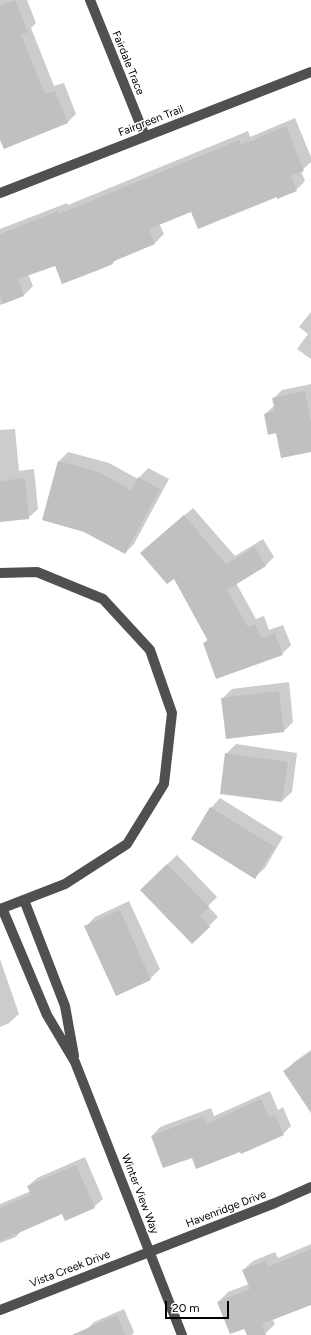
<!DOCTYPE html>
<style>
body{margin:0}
#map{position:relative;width:311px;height:1335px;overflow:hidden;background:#fff;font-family:Figtree,sans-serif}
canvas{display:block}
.scale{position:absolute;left:165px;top:1301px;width:64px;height:18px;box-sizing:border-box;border:2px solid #000;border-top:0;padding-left:5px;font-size:12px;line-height:14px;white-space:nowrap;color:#000;-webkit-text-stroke:3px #fff;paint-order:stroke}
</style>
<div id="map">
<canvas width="311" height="1335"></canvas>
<div class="scale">20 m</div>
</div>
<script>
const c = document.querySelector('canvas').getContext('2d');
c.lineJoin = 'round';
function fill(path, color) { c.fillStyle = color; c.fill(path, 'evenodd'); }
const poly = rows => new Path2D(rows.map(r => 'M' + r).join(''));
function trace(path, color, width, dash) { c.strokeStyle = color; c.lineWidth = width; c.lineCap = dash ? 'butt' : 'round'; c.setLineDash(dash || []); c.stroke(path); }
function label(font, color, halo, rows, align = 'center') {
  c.font = font + ' Figtree,sans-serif'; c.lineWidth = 3; c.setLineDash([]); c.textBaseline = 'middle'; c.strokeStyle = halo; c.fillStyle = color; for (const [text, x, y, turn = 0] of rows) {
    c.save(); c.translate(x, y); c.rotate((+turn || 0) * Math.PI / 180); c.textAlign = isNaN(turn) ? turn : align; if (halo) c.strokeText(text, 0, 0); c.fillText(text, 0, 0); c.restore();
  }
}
fill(poly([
 [0,0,27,0,36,23,31,28,54,86,64,83,76,114,68,122,0,138],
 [295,118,311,157,311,162,301,171,305,181,296,190,277,196,191,211,159,223,164,234,155,243,117,259,113,263,96,270,55,264,28,274,33,286,24,295,0,305,0,229,67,203,68,205,248,131,250,137],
 [311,312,311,359,297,349,308,334,299,327],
 [311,384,311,451,277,432,265,414,275,405,274,398,282,390],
 [15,429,19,471,34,469,38,509,28,518,0,521,0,430],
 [68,452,109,463,138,479,148,468,169,479,134,544,125,553,84,531,59,461],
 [193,508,235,556,263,539,274,557,265,566,236,583,256,619,264,616,269,630,283,625,291,645,282,654,204,643,208,639,174,577,150,545],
 [289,682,293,722,284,731,223,698,232,689],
 [236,744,297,753,292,792,282,801,226,754],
 [220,798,283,837,265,868,255,877,211,808],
 [177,855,217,897,208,906,218,917,192,943,141,890],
 [129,901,160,969,150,979,85,927,95,917],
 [0,959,19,1014,9,1023,0,1027],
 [311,1050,311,1094,285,1071,294,1062],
 [270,1091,278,1110,283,1107,291,1126,283,1134,241,1150,193,1156,152,1136,160,1127,211,1108,214,1116],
 [85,1157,103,1199,94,1207,62,1213,22,1230,16,1237,0,1243,0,1204,31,1191,28,1186,37,1178],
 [311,1244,311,1303,272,1318,275,1324,265,1334,248,1335,245,1328,218,1302,228,1292,249,1284,243,1270,253,1261,275,1252,278,1258],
 [124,1309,134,1332,132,1335,89,1335,87,1329,94,1322]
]), '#0003');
fill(poly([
 [15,0,28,32,21,35,45,94,55,91,68,123,4,149,0,140,0,6],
 [286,126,304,171,291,176,297,191,277,199,277,197,198,229,191,212,149,229,155,244,112,262,113,264,96,271,62,284,55,266,18,279,24,296,3,304,0,295,0,234,58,211,59,214,239,140,241,145],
 [305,391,311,421,311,452,281,458,276,433,268,435,264,414,275,411,272,398],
 [58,461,99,472,131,490,138,477,160,489,125,554,84,532,42,520],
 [25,478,29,519,0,522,0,481],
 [184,515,226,564,255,547,266,566,227,590,248,627,255,624,261,638,275,633,283,655,216,679,203,643,208,641,174,579,167,584,140,553],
 [279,691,284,732,226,739,221,698],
 [225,753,288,762,282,802,220,794],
 [210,807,275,847,255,879,191,839],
 [167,864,209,907,200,916,210,927,192,944,140,890],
 [120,910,151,980,116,996,84,926],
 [311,1052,311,1113,283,1071],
 [261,1099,269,1117,275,1115,284,1135,241,1154,240,1152,196,1169,192,1158,163,1168,151,1136,203,1116,206,1124],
 [76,1165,95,1208,65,1221,62,1214,0,1241,0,1208,31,1195,27,1186],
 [311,1249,311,1305,262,1324,266,1335,247,1335,244,1329,230,1334,217,1302,250,1289,242,1270,266,1261,268,1267],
 [117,1315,125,1335,72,1335]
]), '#c0c0c0');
trace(poly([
 [90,0,145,136],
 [0,193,311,72],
 [0,573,37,572,103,599,150,650,172,713,164,784,127,844,65,884,0,909],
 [24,900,65,1006,74,1056],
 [2,908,47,1015,75,1062,182,1335],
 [0,1310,275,1203,311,1187]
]), '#505050', 10);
label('11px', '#000', '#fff', [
 ["Fairdale Trace",128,63,68],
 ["Fairgreen Trail",151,121,-21],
 ["Winter View Way",140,1194,69],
 ["Havenridge Drive",226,1209,-21],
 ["Vista Creek Drive",70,1269,-21]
]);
</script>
